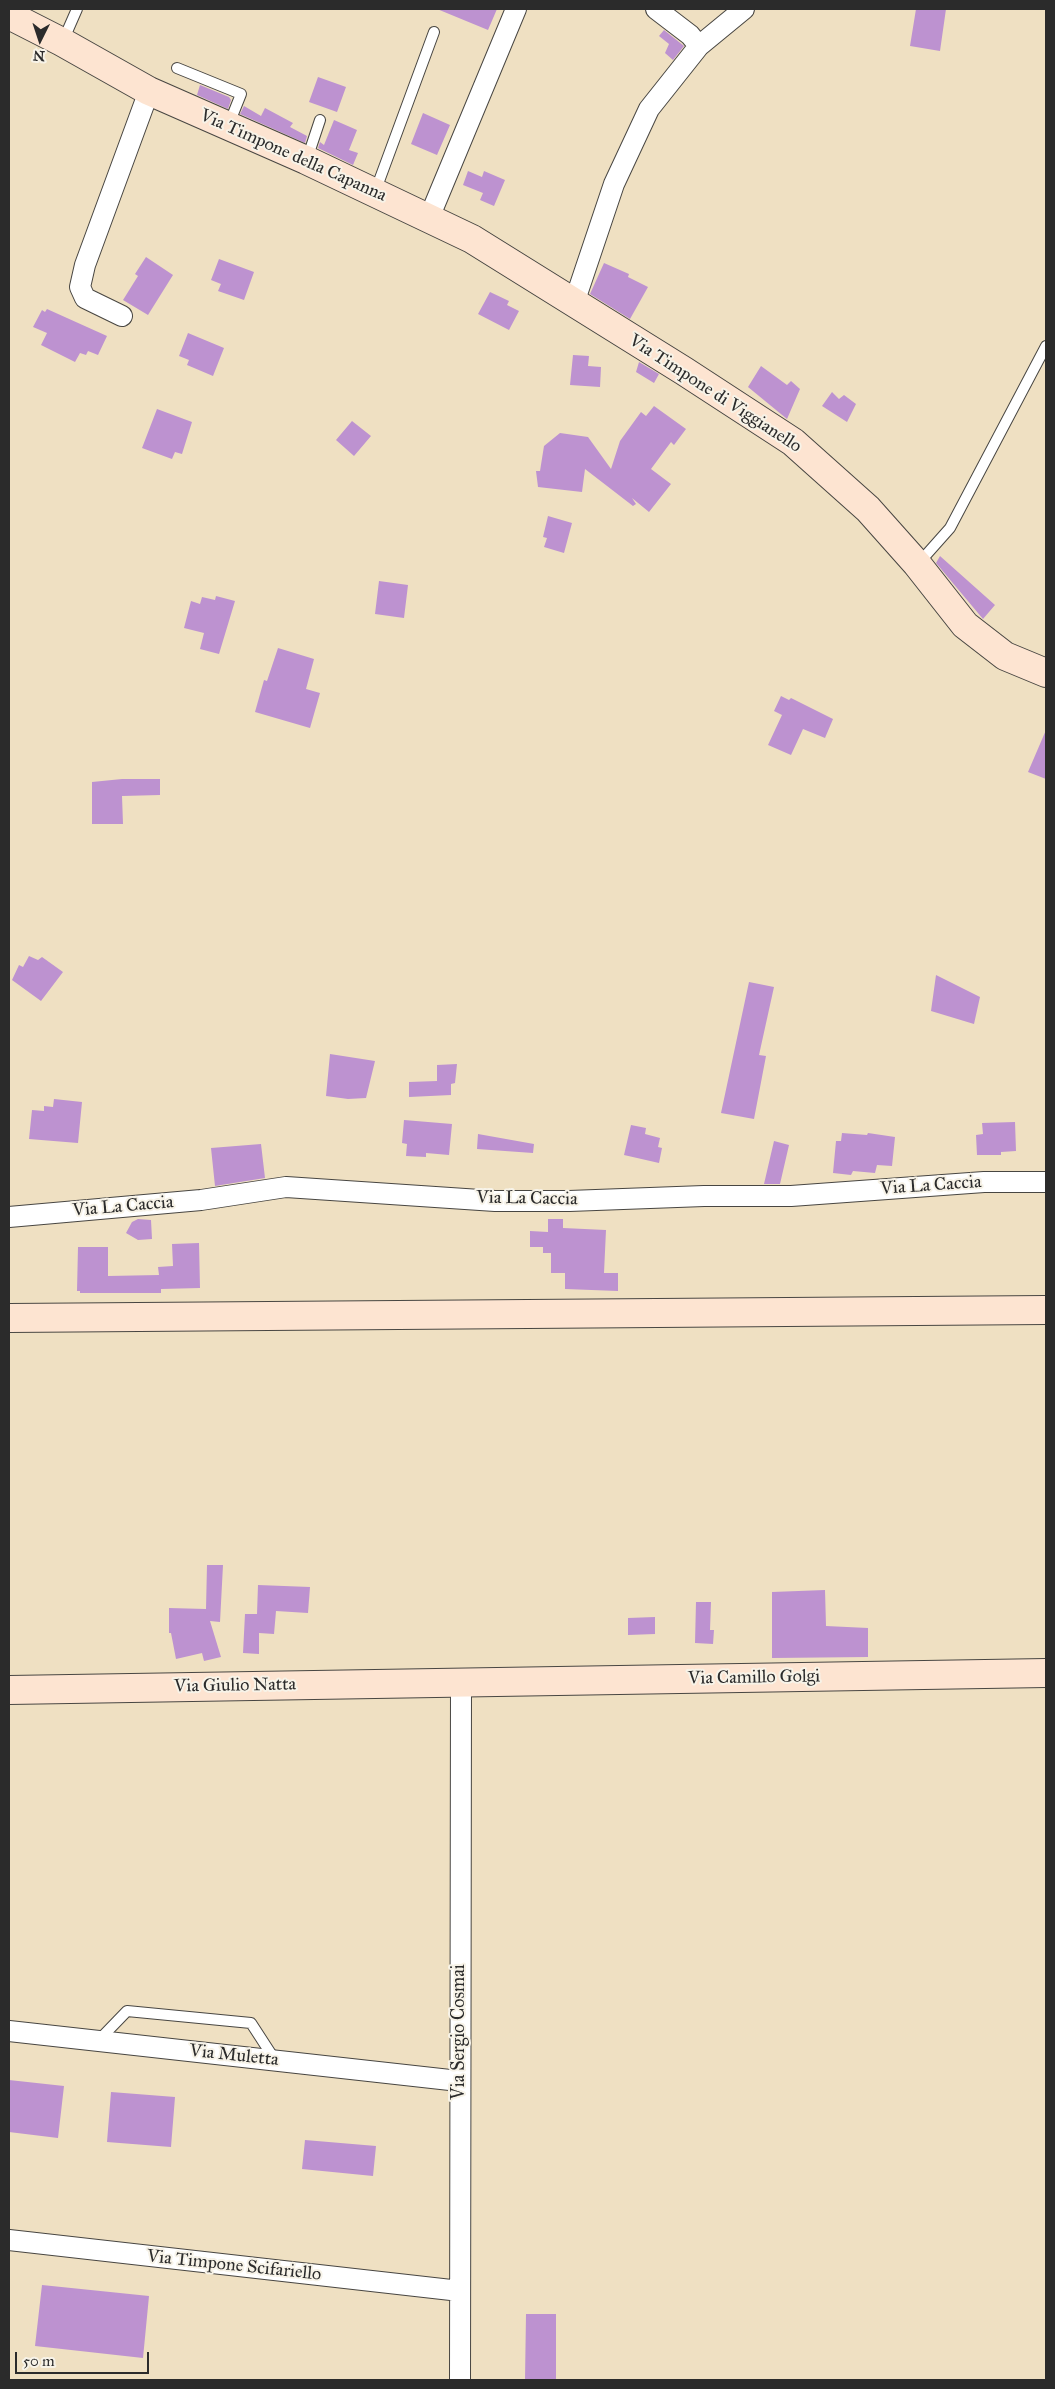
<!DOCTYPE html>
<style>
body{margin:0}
#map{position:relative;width:1055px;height:2389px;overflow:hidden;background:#efe0c2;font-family:"IM FELL Great Primer",serif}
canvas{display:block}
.frame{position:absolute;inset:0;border:10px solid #2b2b2b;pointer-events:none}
.north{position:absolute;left:15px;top:15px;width:50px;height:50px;-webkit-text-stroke:4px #f7f3e8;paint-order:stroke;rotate:184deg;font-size:14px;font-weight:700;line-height:20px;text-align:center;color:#2b2b2b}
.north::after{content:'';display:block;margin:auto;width:18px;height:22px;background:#2b2b2b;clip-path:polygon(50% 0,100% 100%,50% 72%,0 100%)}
.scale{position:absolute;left:15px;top:2352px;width:134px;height:22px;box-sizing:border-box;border:2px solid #2b2b2b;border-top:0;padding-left:6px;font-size:15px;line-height:18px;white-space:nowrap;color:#2b2b2b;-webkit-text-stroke:4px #f7f3e8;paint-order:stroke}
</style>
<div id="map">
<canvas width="1055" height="2389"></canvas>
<div class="frame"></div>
<div class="north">N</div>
<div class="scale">50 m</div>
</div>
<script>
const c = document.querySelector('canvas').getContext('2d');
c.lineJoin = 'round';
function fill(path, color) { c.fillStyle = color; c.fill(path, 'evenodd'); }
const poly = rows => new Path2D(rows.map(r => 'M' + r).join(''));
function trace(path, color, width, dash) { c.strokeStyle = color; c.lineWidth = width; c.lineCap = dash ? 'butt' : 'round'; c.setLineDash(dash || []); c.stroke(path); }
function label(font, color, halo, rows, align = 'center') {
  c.font = font + ' "IM FELL Great Primer",serif'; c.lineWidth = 4; c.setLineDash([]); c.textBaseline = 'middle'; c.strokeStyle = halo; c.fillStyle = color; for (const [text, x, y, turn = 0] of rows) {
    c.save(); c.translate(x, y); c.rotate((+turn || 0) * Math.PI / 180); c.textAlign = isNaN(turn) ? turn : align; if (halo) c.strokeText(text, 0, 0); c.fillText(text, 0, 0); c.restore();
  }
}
fill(poly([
 [437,9,497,9,488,30],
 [916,9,946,9,940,51,910,46],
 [664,30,684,46,673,60,665,53,669,44,659,36],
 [318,77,346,87,337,112,309,102],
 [200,85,229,97,231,100,228,109,197,95],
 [244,106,261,116,265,108,293,123,290,127,307,136,305,143,240,114],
 [423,113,450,125,437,155,411,144],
 [334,120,357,130,349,150,358,153,353,165,318,148,320,142,324,145],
 [468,171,482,177,484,171,505,180,494,206,480,200,483,193,463,185],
 [146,257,173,275,148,315,123,300,138,276,135,274],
 [219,259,254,272,244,300,218,291,221,284,211,280],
 [604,263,629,274,628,277,648,287,630,319,590,294],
 [490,292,509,301,507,305,519,311,509,330,478,314],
 [47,309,107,336,98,355,88,351,86,355,80,353,75,362,41,345,47,333,33,327,42,310,45,312],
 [188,333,224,348,213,376,187,365,189,360,179,356],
 [573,355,589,356,588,366,601,367,600,387,570,385],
 [639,362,659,374,654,383,636,372],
 [761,366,787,385,791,381,800,389,787,419,748,387],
 [832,392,839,399,844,395,856,404,847,422,822,406],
 [654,406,686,429,674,445,671,442,651,469,671,484,649,512,632,498,636,504,633,506,585,469,582,492,538,487,536,471,540,471,544,446,560,433,588,437,611,469,620,441,641,412,646,416],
 [157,409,192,422,182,454,175,452,172,459,142,448],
 [352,421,371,436,354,456,336,440],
 [548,516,572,523,564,553,544,547,547,538,543,537],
 [940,556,995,605,983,619,936,563],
 [379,581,408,585,404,618,375,614],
 [216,596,235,601,219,654,200,649,204,633,184,628,191,601,200,604,202,597,215,600],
 [278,648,314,659,306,689,320,693,310,728,255,712,264,680,267,681],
 [781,696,789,700,791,698,833,719,825,738,803,729,791,755,768,745,782,715,774,711],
 [1046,730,1046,779,1028,772],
 [122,779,160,779,160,795,122,796,123,824,92,824,92,782],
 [29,956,38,960,42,957,63,972,41,1001,12,980,19,965,23,967],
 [936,975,980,997,974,1024,931,1011],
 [749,982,774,987,759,1055,766,1056,754,1119,721,1113],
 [330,1054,375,1061,366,1098,348,1099,326,1096],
 [457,1064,455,1083,451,1084,451,1095,409,1097,409,1082,437,1081,437,1065],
 [54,1099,82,1102,78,1143,29,1139,32,1110,44,1111,44,1106,53,1107],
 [404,1120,452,1124,449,1155,426,1153,426,1157,406,1156,407,1144,402,1143],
 [1015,1122,1016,1151,1001,1152,1001,1155,977,1155,976,1135,983,1134,982,1123],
 [631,1125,646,1128,645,1134,660,1138,658,1147,662,1148,659,1163,624,1155],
 [842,1133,867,1135,868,1133,895,1137,892,1166,877,1165,875,1173,853,1171,851,1175,833,1173,836,1141,841,1141],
 [478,1134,534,1144,533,1153,477,1149],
 [774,1141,789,1145,780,1184,764,1184],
 [261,1144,265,1178,215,1186,211,1148],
 [138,1219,151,1220,152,1239,138,1240,126,1233,132,1222],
 [548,1219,563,1219,563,1228,606,1230,604,1273,618,1273,618,1291,565,1289,565,1273,551,1273,551,1253,543,1253,543,1247,530,1247,530,1231,548,1232],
 [199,1243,200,1288,161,1289,161,1293,80,1293,80,1291,77,1291,78,1247,108,1247,108,1276,159,1275,158,1267,173,1266,172,1244],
 [207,1565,223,1565,220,1622,210,1621,221,1657,204,1661,202,1653,176,1659,171,1633,169,1633,169,1608,206,1609],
 [258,1585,310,1587,308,1613,276,1611,274,1634,259,1633,259,1654,243,1653,245,1614,257,1614],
 [825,1590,826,1626,868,1628,868,1657,772,1658,772,1592],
 [696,1602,711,1602,710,1630,714,1630,713,1644,695,1643],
 [655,1617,655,1634,628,1635,628,1618],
 [9,2080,64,2086,58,2138,9,2132],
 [111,2092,175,2097,171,2147,107,2142],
 [305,2140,376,2146,373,2176,302,2169],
 [42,2285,149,2296,143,2358,35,2346],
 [526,2314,556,2314,556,2380,525,2380]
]), '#bd92d0');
const lane = poly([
 [63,41,77,9],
 [177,68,241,94,229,124],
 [307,159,320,120],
 [375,192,434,32],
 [918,564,950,528,1046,346],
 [98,2041,127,2011,251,2023,275,2060]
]);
const street = poly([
 [656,9,690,35,699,46],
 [429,218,516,9],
 [574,303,614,184,649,109,699,46,744,9],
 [122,316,85,298,80,287,85,265,149,91],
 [9,1217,201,1200,286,1187,495,1201,569,1201,704,1196,791,1196,984,1182,1046,1182],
 [9,2031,459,2081],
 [9,2240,460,2291],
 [460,2380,461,1683]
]);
const secondary = poly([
 [9,15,62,42,149,91,306,160,472,239,684,371,793,442,868,509,917,564,965,625,1005,656,1046,673],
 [9,1318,1046,1310],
 [9,1690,1046,1673]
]);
trace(lane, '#484642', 12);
trace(street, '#484642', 22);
trace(secondary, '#484642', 30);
trace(lane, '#fff', 10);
trace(street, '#fff', 20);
trace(secondary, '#fde4d1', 28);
label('18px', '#2b2b2b', '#f7f3e8', [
 ["Via Timpone della Capanna",293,156,24],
 ["Via Timpone di Viggianello",715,394,33],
 ["Via La Caccia",931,1186,-4],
 ["Via La Caccia",527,1199,1],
 ["Via La Caccia",123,1207,-5],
 ["Via Camillo Golgi",754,1678,-1],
 ["Via Giulio Natta",235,1686,-1],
 ["Via Sergio Cosmai",460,2032,-90],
 ["Via Muletta",234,2056,6],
 ["Via Timpone Scifariello",234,2266,6]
]);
</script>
